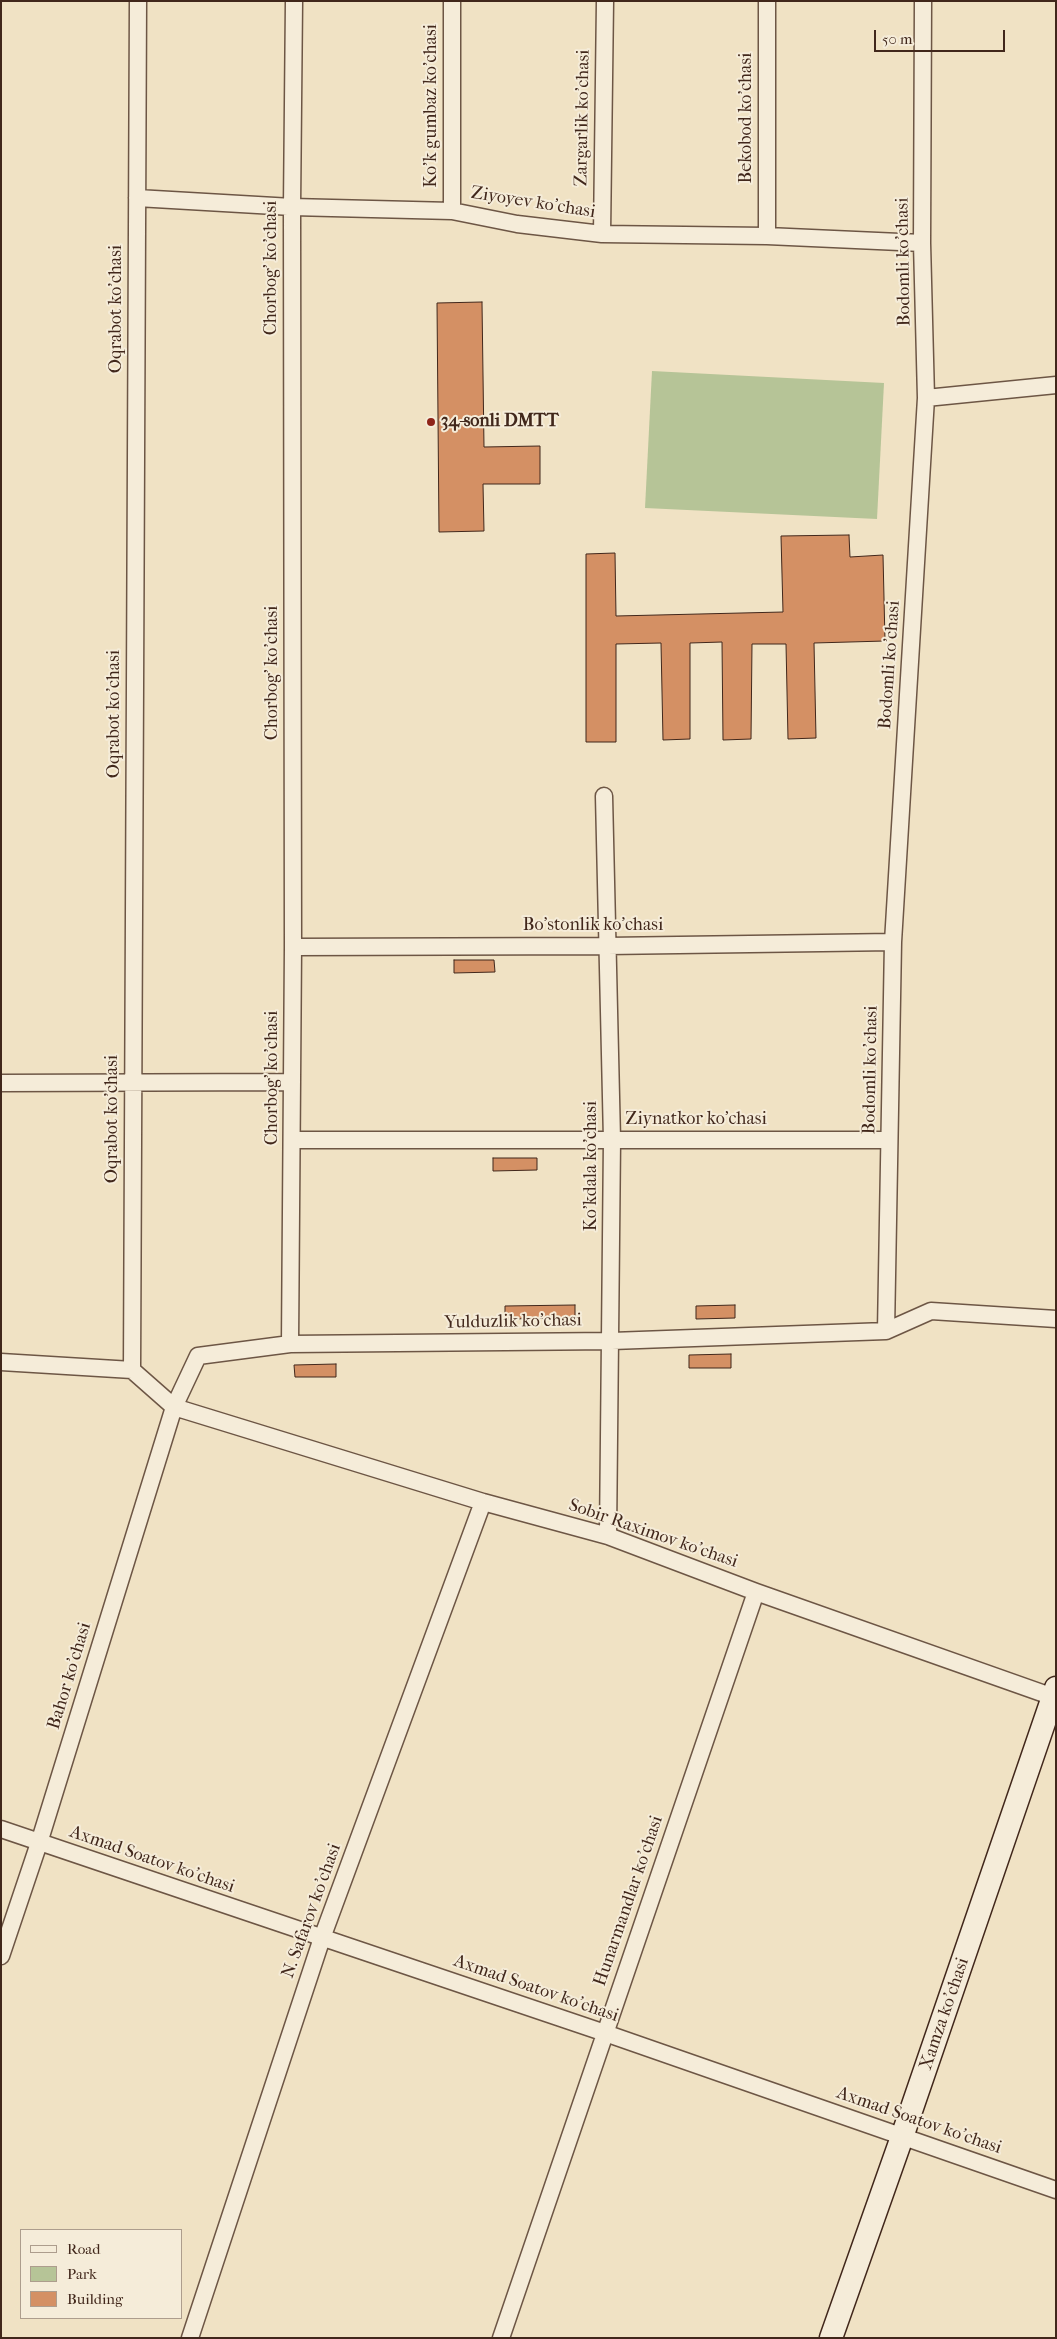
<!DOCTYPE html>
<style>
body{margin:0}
#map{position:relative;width:1057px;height:2339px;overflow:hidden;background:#f0e2c4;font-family:"IM FELL French Canon",serif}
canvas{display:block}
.frame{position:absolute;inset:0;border:2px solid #41271b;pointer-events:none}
.legend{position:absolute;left:20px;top:2229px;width:162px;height:90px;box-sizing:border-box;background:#f5ecd9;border:1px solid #ad9d8d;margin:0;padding:6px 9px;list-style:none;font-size:15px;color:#41271b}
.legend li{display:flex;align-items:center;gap:10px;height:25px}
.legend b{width:25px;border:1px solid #ad9d8d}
.scale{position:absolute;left:874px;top:30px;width:131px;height:22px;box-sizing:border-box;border:2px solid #41271b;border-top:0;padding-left:6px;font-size:15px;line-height:18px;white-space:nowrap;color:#41271b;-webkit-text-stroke:4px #f5ecd9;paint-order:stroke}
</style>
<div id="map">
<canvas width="1057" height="2339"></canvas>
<div class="frame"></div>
<ul class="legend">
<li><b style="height:6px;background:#f5ecd9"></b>Road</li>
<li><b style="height:14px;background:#b6c497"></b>Park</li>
<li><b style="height:14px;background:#d49064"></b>Building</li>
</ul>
<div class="scale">50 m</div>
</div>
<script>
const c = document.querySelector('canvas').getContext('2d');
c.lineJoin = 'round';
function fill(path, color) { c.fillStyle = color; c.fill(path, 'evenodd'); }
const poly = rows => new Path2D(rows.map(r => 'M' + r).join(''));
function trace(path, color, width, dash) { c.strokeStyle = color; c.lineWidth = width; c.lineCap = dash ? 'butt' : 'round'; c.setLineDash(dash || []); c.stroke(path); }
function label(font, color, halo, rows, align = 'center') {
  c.font = font + ' "IM FELL French Canon",serif'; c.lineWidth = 4; c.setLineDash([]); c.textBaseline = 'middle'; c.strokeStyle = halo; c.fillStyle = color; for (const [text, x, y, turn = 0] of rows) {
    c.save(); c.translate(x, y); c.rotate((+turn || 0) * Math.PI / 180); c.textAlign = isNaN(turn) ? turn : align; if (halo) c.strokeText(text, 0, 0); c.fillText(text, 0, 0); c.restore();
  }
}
fill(poly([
 [652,371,884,383,877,519,645,508]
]), '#b6c497');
const building = poly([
 [482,302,484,447,540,446,540,484,483,484,484,531,439,532,437,303,482,302],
 [849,535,850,557,883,555,885,641,814,643,816,738,788,739,786,644,752,644,751,739,723,740,722,642,690,643,690,739,663,740,661,643,616,644,616,742,586,742,586,554,615,553,616,616,783,612,781,536,849,535],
 [454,960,494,960,495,972,454,973,454,960],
 [493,1158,537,1158,537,1170,493,1171,493,1158],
 [575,1305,575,1318,505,1319,505,1306,575,1305],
 [735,1305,735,1318,696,1319,696,1306,735,1305],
 [731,1354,731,1368,689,1368,689,1355,731,1354],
 [336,1364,336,1377,295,1377,294,1365,336,1364]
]);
fill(building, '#d49064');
trace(building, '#41271b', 1);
const minor = poly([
 [138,1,132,1370,174,1407,483,1502,608,1536,756,1592,1056,1698],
 [452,1,452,211],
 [767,1,767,236],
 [137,198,292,207,452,211,517,224,602,234,767,236,922,243],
 [602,234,605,1],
 [926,398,1056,385],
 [604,796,612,1140,608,1536],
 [293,947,607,946,893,942],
 [1,1083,292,1082],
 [293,1140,889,1140],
 [886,1331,893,942,926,398,922,243,923,1],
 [290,1344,293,947,292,207,294,1],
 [1,1362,132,1370],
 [1,1829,605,2033,1056,2190],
 [1,1956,39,1843,174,1407,198,1356,290,1344,612,1341,886,1331,931,1311,1056,1319],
 [190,2338,322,1938,483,1502],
 [501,2338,756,1592]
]);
const secondary = poly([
 [831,2338,902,2137,1056,1688]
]);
trace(minor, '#6d5645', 19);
trace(secondary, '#41271b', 25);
trace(minor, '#f5ecd9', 16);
trace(secondary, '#f5ecd9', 22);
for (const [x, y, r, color] of [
 [431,422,5,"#8f2418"]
]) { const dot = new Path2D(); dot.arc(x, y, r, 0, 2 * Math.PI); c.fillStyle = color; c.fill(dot); trace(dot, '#f5ecd9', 2); }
label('18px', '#41271b', '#f5ecd9', [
 ["Ko'k gumbaz ko'chasi",432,106,-90],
 ["Zargarlik ko'chasi",583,118,-89],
 ["Bekobod ko'chasi",747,118,-90],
 ["Ziyoyev ko'chasi",533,203,9],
 ["Bodomli ko'chasi",904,262,-91],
 ["Chorbog' ko'chasi",272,268,-90],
 ["Oqrabot ko'chasi",117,309,-90],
 ["Bodomli ko'chasi",890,665,-86],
 ["Chorbog' ko'chasi",273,673,-90],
 ["Oqrabot ko'chasi",115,714,-90],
 ["Bo'stonlik ko'chasi",593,926],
 ["Bodomli ko'chasi",871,1070,-89],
 ["Chorbog' ko'chasi",273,1078,-90],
 ["Oqrabot ko'chasi",113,1119,-90],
 ["Ziynatkor ko'chasi",696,1120],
 ["Ko'kdala ko'chasi",592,1166,-90],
 ["Yulduzlik ko'chasi",513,1322,-1],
 ["Sobir Raximov ko'chasi",653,1534,19],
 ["Bahor ko'chasi",70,1676,-73],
 ["Axmad Soatov ko'chasi",152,1860,19],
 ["Hunarmandlar ko'chasi",629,1901,-71],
 ["N. Safarov ko'chasi",312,1911,-70],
 ["Axmad Soatov ko'chasi",536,1989,19],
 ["Xamza ko'chasi",945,2014,-71],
 ["Axmad Soatov ko'chasi",919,2121,19]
]);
label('bold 18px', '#41271b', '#f5ecd9', [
 ["34-sonli DMTT",441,422]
], 'left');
</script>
